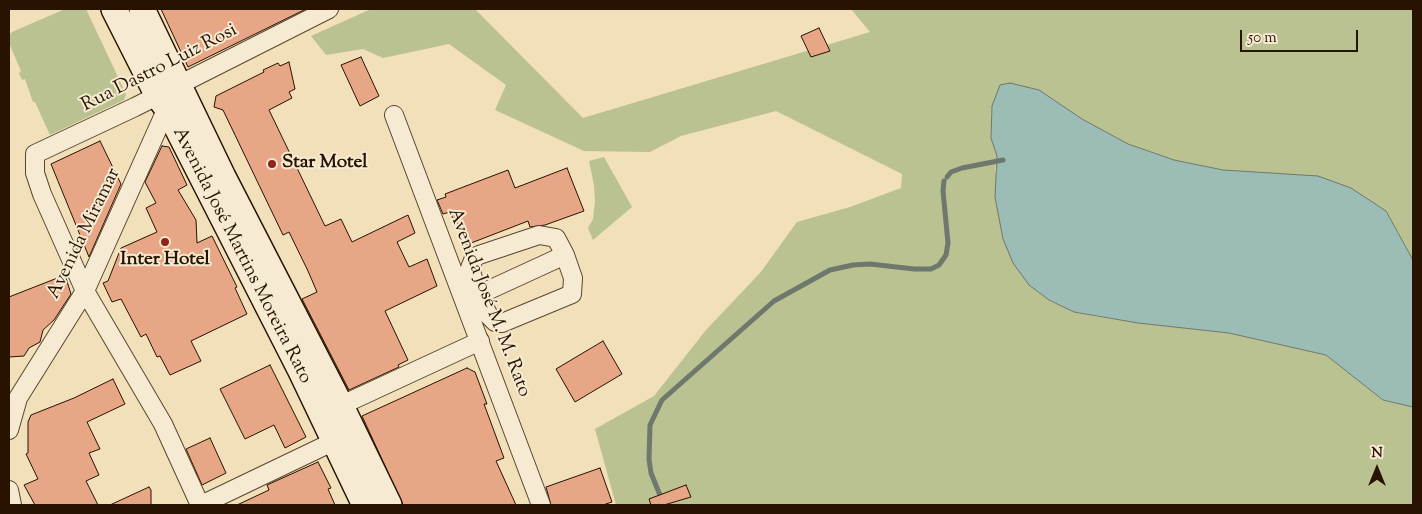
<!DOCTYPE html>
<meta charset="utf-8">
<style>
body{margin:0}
#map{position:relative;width:1422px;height:514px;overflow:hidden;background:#f1e0ba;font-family:"Sorts Mill Goudy",serif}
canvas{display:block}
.frame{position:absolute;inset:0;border:10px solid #281200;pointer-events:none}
.north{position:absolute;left:1352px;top:444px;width:50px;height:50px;-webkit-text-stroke:4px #f6ebd2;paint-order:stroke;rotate:0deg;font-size:14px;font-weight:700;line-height:20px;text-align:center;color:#281200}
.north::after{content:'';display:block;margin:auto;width:18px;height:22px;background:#281200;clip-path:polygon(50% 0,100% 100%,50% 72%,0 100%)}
.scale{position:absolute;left:1240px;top:30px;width:118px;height:22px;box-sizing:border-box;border:2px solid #281200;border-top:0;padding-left:6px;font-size:15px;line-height:18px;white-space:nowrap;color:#281200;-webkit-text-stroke:4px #f6ebd2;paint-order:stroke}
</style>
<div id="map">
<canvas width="1422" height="514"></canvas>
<div class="frame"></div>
<div class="north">N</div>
<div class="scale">50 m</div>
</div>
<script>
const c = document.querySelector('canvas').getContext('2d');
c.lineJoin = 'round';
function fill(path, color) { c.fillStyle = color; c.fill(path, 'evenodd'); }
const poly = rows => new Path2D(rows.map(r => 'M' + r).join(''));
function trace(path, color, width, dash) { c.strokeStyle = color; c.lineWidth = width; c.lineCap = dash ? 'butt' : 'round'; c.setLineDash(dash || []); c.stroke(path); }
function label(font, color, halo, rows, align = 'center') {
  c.font = font + ' "Sorts Mill Goudy",serif'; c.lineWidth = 4; c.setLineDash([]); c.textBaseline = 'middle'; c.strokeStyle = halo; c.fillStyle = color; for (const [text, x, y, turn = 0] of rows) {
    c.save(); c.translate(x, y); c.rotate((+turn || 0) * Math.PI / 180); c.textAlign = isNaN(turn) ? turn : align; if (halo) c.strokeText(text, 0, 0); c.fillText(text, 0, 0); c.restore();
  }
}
fill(poly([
 [65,9,86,9,126,94,124,100,50,135,35,102,33,102,25,79,22,80,19,73,21,71,9,43,9,36,12,32],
 [371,9,475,9,583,118,870,32,851,9,1413,9,1413,260,1386,211,1223,170,1174,160,1128,144,1082,119,992,106,991,138,997,156,995,170,1049,300,1074,312,1100,317,1138,323,1229,333,1326,355,1383,400,1413,407,1413,505,616,505,595,429,654,396,706,330,760,273,797,222,850,207,901,188,902,174,776,111,681,136,650,152,584,151,495,110,506,85,449,44,383,58,363,49,326,55,311,36],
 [604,157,632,207,593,240,588,228,593,219,595,201,594,185,589,161]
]), '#b9c290');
const water = poly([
 [1010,83,1039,90,1082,119,1128,144,1174,160,1223,170,1318,176,1351,188,1386,211,1413,260,1413,407,1383,400,1326,355,1229,333,1138,323,1074,312,1049,300,1029,285,1013,263,1003,239,995,197,997,156,991,138,992,106,1000,85,1010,83]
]);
fill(water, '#9cbcb6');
trace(water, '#6e786d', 1);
trace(poly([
 [947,177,951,172,962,168,1003,160],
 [664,505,651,473,649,459,650,425,662,400,774,301,830,270,853,265,870,264,914,269,931,269,939,265,946,255,948,243,943,191,944,181]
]), '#6e786d', 5);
const building = poly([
 [161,9,306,9,188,67,161,9],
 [819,28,830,51,811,57,801,36,819,28],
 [361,57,379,96,360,106,341,65,361,57],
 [289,62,295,89,289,92,292,98,269,110,325,226,341,219,352,242,408,215,415,233,397,242,409,267,427,259,437,286,385,311,408,360,398,365,399,367,349,390,302,299,317,292,308,271,289,232,283,235,223,110,214,107,216,96,264,72,263,70,278,63,280,66,289,62],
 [100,141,121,184,89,257,51,164,100,141],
 [162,146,169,147,187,185,178,190,196,220,197,243,212,236,237,287,235,288,247,314,191,341,201,361,170,375,160,356,157,357,146,334,141,337,121,299,112,302,103,283,108,281,121,248,157,232,146,208,156,203,145,182,162,146],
 [567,168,584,211,545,225,530,227,528,221,466,245,455,218,453,219,450,212,443,214,437,200,446,197,445,194,508,170,515,188,567,168],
 [65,275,71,294,54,320,43,330,40,342,29,348,24,356,9,357,9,297,65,275],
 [603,341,622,374,575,402,556,369,603,341],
 [270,365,306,437,285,448,274,425,245,439,220,389,270,365],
 [467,368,475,372,487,404,484,404,504,458,496,461,516,505,403,505,362,416,467,368],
 [113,379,125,404,87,422,100,449,89,453,99,475,86,481,98,505,35,505,24,485,38,479,26,454,28,453,28,422,31,415,74,398,113,379],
 [210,438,226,473,202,485,186,449,210,438],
 [318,462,331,488,328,489,335,505,237,505,269,490,267,485,318,462],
 [600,468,612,502,603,505,551,505,546,487,600,468],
 [686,485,691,497,664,505,651,505,649,499,686,485],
 [149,487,151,490,151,505,110,505,149,487]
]);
fill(building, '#e7a686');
trace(building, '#281200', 1);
const street = poly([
 [394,115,541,505],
 [565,255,573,278,572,294,502,323,495,322,489,316,478,295,565,255],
 [470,299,478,295,470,268,474,258,479,255,539,235,556,238,565,255],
 [331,410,480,341],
 [9,430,18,398,85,291,167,108,173,105],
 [9,490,12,505],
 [200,505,163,424,85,291,42,194,35,173,35,154,135,107,329,9],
 [201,505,341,438,345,439]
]);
const secondary = poly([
 [114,9,158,96,167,108,301,371,365,505],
 [142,9,223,177,341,406,389,505]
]);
trace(street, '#5a462e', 20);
trace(secondary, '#281200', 28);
trace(street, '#f6ebd2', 18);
trace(secondary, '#f6ebd2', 25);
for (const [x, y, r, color] of [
 [272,164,5,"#8f2418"],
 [165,242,5,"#8f2418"]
]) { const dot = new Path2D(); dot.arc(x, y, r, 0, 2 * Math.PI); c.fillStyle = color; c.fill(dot); trace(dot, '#f6ebd2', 2); }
label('19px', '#281200', '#f6ebd2', [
 ["Rua Dastro Luiz Rosi",160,69,-27],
 ["Avenida Miramar",85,234,-64],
 ["Avenida José Martins Moreira Rato",241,256,63],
 ["Avenida José M. M. Rato",488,303,69]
]);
label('bold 19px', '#281200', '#f6ebd2', [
 ["Star Motel",282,164],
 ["Inter Hotel",165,261,"center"]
], 'left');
</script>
